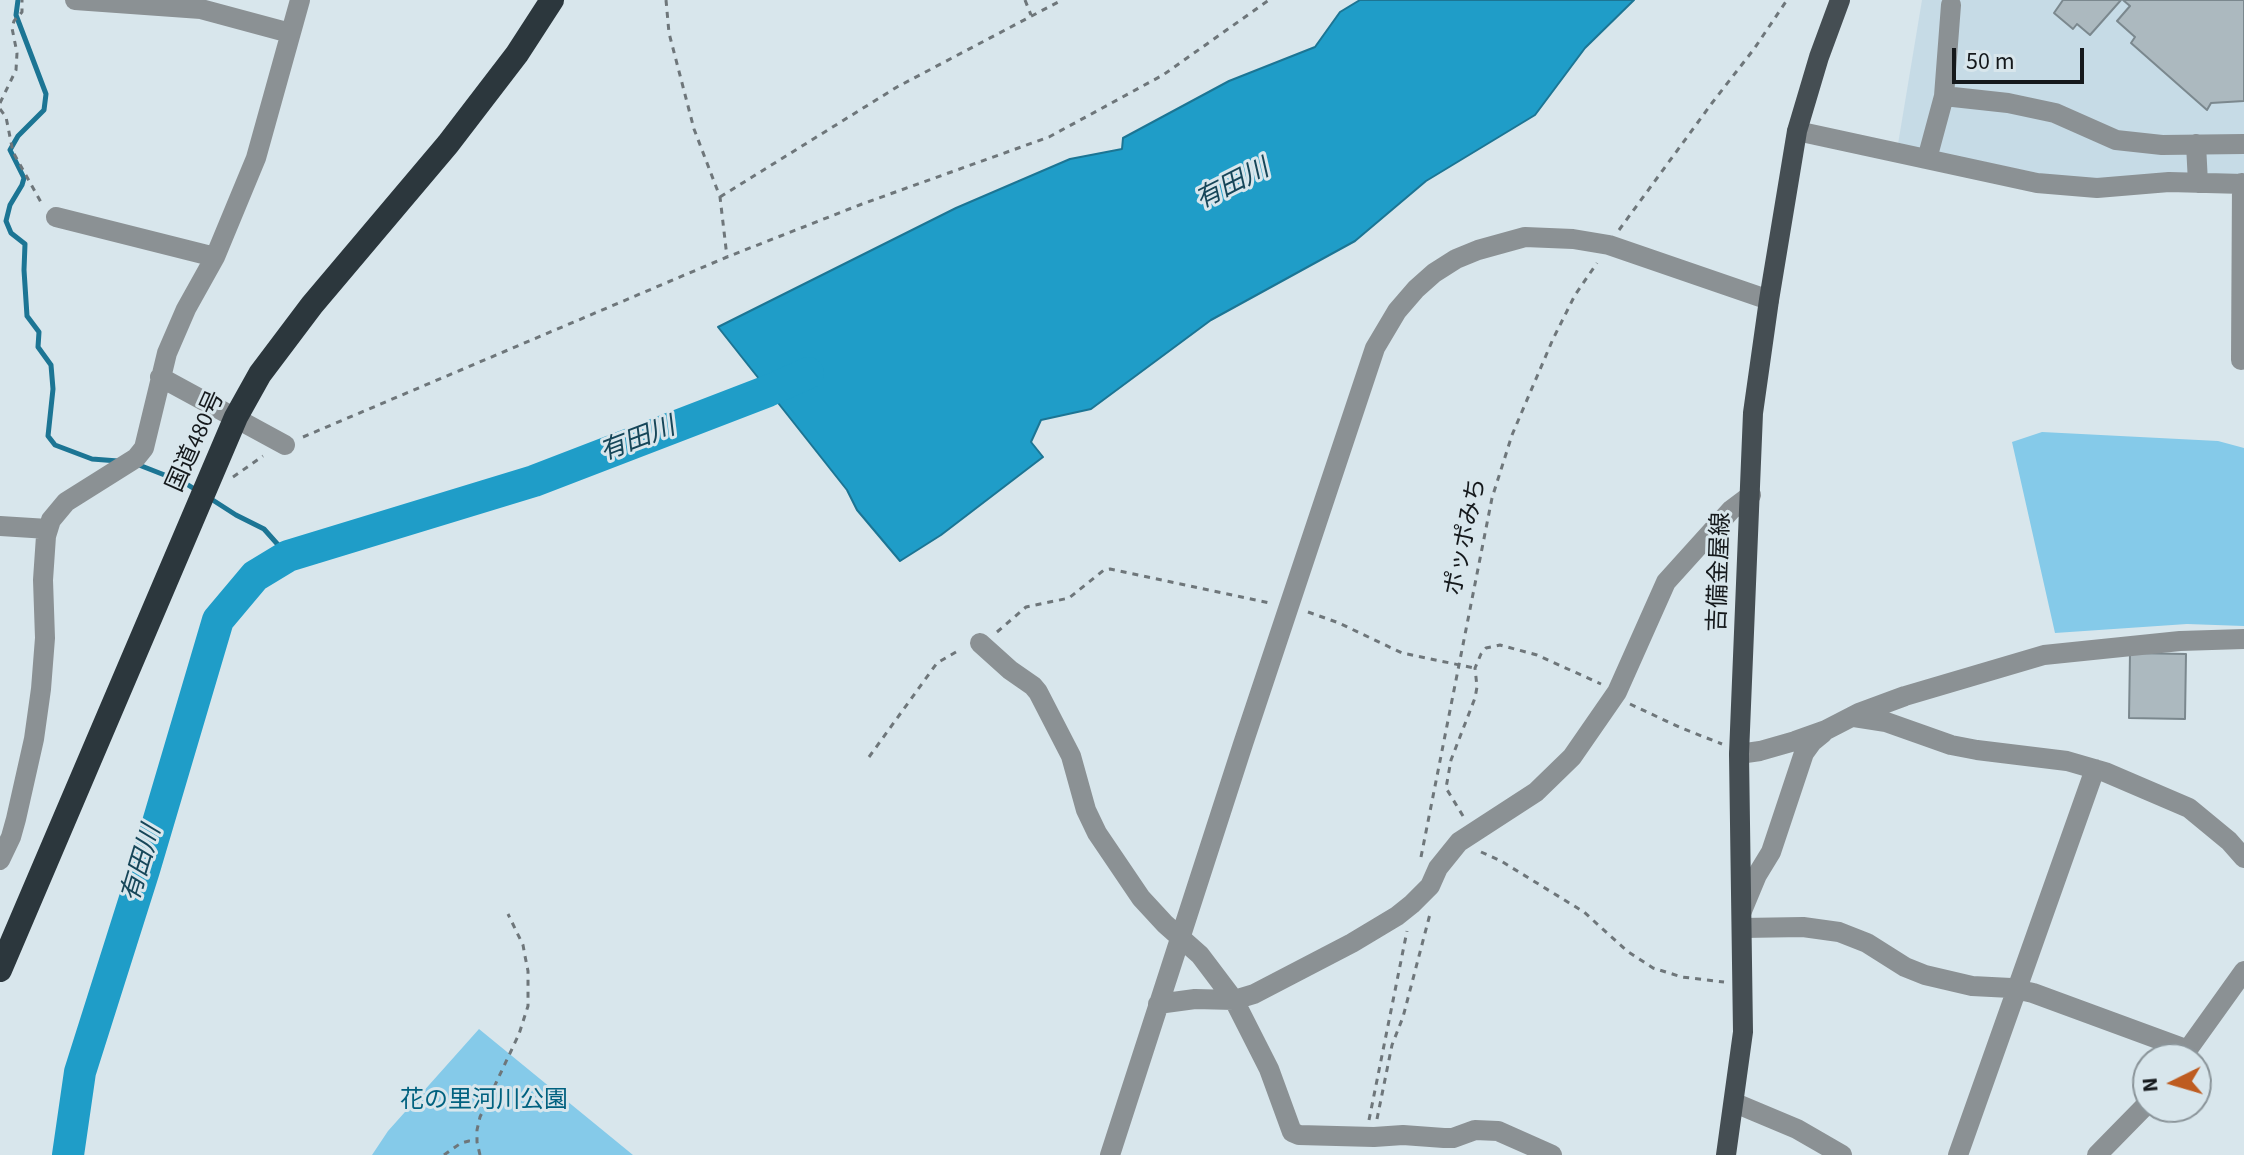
<!DOCTYPE html>
<meta charset="utf-8">
<style>
body{margin:0}
#map{position:relative;width:2244px;height:1155px;overflow:hidden;background:#d8e6ec;font-family:"Source Sans 3",sans-serif}
canvas{display:block}
.north{position:absolute;left:2132px;top:1043px;width:80px;height:80px;box-sizing:border-box;background:#d8e6ec;border:2px solid #8a9499;border-radius:50%;rotate:265deg;font-size:22px;font-weight:700;line-height:32px;text-align:center;color:#15191c}
.north::after{content:'';display:block;margin:auto;width:28px;height:36px;background:#be5c20;clip-path:polygon(50% 0,100% 100%,50% 72%,0 100%)}
.scale{position:absolute;left:1952px;top:48px;width:132px;height:36px;box-sizing:border-box;border:4px solid #15191c;border-top:0;padding-left:10px;font-size:24px;line-height:28px;white-space:nowrap;color:#15191c;-webkit-text-stroke:6px #d8e6ec;paint-order:stroke}
</style>
<div id="map">
<canvas width="2244" height="1155"></canvas>
<div class="north">N</div>
<div class="scale">50 m</div>
</div>
<script>
const c = document.querySelector('canvas').getContext('2d');
c.lineJoin = 'round';
function fill(path, color) { c.fillStyle = color; c.fill(path, 'evenodd'); }
const poly = rows => new Path2D(rows.map(r => 'M' + r).join(''));
function trace(path, color, width, dash) { c.strokeStyle = color; c.lineWidth = width; c.lineCap = dash ? 'butt' : 'round'; c.setLineDash(dash || []); c.stroke(path); }
function label(font, color, halo, rows, align = 'center') {
  c.font = font + ' "Source Sans 3","Noto Sans JP",sans-serif'; c.lineWidth = 6; c.setLineDash([]); c.textBaseline = 'middle'; c.strokeStyle = halo; c.fillStyle = color; for (const [text, x, y, turn = 0] of rows) {
    c.save(); c.translate(x, y); c.rotate((+turn || 0) * Math.PI / 180); c.textAlign = isNaN(turn) ? turn : align; if (halo) c.strokeText(text, 0, 0); c.fillText(text, 0, 0); c.restore();
  }
}
fill(poly([
 [1922,0,2244,0,2244,178,2102,181,2047,175,1898,144]
]), '#c6dbe6');
fill(poly([
 [2042,432,2218,441,2244,448,2244,626,2187,624,2055,633,2012,442],
 [479,1029,633,1155,372,1155,388,1131]
]), '#85cae9');
const water = poly([
 [1360,0,1634,0,1585,48,1535,115,1426,181,1355,241,1211,320,1091,409,1041,420,1031,442,1043,457,941,535,900,561,857,510,847,490,718,327,956,208,1070,159,1122,149,1123,138,1229,81,1315,47,1340,12,1360,0]
]);
fill(water, '#1f9dc8');
trace(water, '#1c7594', 2);
trace(poly([
 [18,0,16,15,46,94,44,110,18,136,10,150,24,178,22,185,10,205,6,221,11,233,25,244,24,270,27,316,39,332,38,347,51,365,53,389,48,436,55,445,92,459,118,461],
 [139,465,185,483,196,490],
 [208,497,236,515,264,529,288,556]
]), '#1c7594', 5);
trace(poly([
 [68,1155,80,1072,144,870,218,620,255,576,288,556,534,481,768,391,808,373]
]), '#1f9dc8', 32);
const building = poly([
 [2063,0,2121,0,2090,35,2077,24,2073,29,2054,13,2063,0],
 [2123,0,2244,0,2244,101,2211,103,2207,110,2131,43,2135,37,2117,21,2130,6,2123,0],
 [2130,653,2186,654,2185,719,2129,718,2130,653]
]);
fill(building, '#acb9bf');
trace(building, '#7b888e', 2);
trace(poly([
 [666,0,669,33,694,129,720,197,727,257],
 [1025,0,1031,15],
 [0,103,16,70,17,53,12,28,14,21,22,12,22,0],
 [0,109,6,117,13,152,42,204],
 [720,197,897,87,1062,0],
 [1619,230,1712,103,1754,49,1787,0],
 [303,437,727,257,862,204,1049,137,1163,75,1269,0],
 [233,477,263,456],
 [1308,612,1339,623,1402,653,1474,668],
 [997,632,1026,607,1069,598,1104,570,1110,569,1270,603],
 [1630,704,1679,727,1722,744],
 [869,757,937,663,961,649],
 [1463,816,1446,788,1451,760,1475,698,1477,687,1475,668,1481,654,1486,648,1500,645,1537,655,1601,684],
 [1481,852,1501,861,1584,912,1627,951,1653,968,1682,977,1724,982],
 [1421,857,1492,498,1512,435,1553,339,1575,295,1597,263],
 [1377,1119,1392,1045,1403,1017,1430,914],
 [1369,1120,1407,931],
 [444,1155,461,1143,469,1141,477,1142],
 [480,1155,477,1142,477,1130,480,1117,519,1034,528,1006,528,971,525,956,523,945,508,914]
]), '#6e767a', 3, [6, 6]);
trace(poly([
 [75,0,201,9,290,33],
 [1944,96,2008,103,2055,113,2116,140,2162,145,2244,144],
 [1797,131,2037,183,2097,188,2169,182,2244,184],
 [2196,144,2198,183],
 [1927,159,1944,96,1951,5],
 [56,217,215,257],
 [2241,360,2242,183],
 [160,377,285,445],
 [0,526,48,529],
 [980,643,1010,670,1033,686,1038,692,1071,756,1086,810,1097,833,1141,898,1165,924,1200,955,1234,1000,1269,1069,1292,1132,1299,1135,1374,1137,1403,1135,1444,1138,1453,1138,1475,1130,1498,1131,1552,1155],
 [1854,717,1886,722,1951,745,1977,750,2067,761,2105,772,2189,808,2229,841,2244,858],
 [1739,754,1760,751,1795,741,1826,730,1859,713,1905,696,2044,655,2180,641,2244,639],
 [0,860,11,837,16,819,34,739,41,689,45,638,43,580,46,536,51,520,66,502,136,458,144,448,167,353,186,309,215,257,256,158,300,0],
 [1742,911,1757,875,1771,852,1804,753,1812,742,1823,733],
 [1743,928,1803,927,1839,932,1867,943,1905,967,1925,975,1972,986,2011,988,2033,993,2188,1050],
 [1158,1004,1195,999,1234,1000,1254,994,1352,943,1397,916,1412,904,1430,886,1438,868,1459,842,1536,792,1572,757,1617,692,1666,582,1731,510,1751,495],
 [2181,1059,2244,971],
 [1735,1103,1797,1129,1842,1155],
 [1110,1155,1243,744,1375,348,1397,311,1416,289,1434,273,1456,259,1478,250,1525,237,1573,239,1609,245,1769,300],
 [1958,1155,2095,769],
 [2097,1155,2148,1103]
]), '#8b9194', 20);
trace(poly([
 [1726,1155,1743,1032,1739,754,1753,413,1769,300,1797,131,1819,57,1840,0]
]), '#454e53', 20);
trace(poly([
 [0,970,236,417,260,374,312,305,448,144,517,54,552,0]
]), '#2c373d', 24);
label('24px', '#15191c', '#d8e6ec', [
 ["国道480号",197,442,-66],
 ["ポッポみち",1467,537,-78],
 ["吉備金屋線",1721,572,-88]
]);
label('24px', '#00617f', '#d8e6ec', [
 ["花の里河川公園",484,1102]
]);
label('italic 26px', '#164659', '#d8e6ec', [
 ["有田川",1233,186,-27],
 ["有田川",638,441,-21],
 ["有田川",143,864,-73]
]);
</script>
